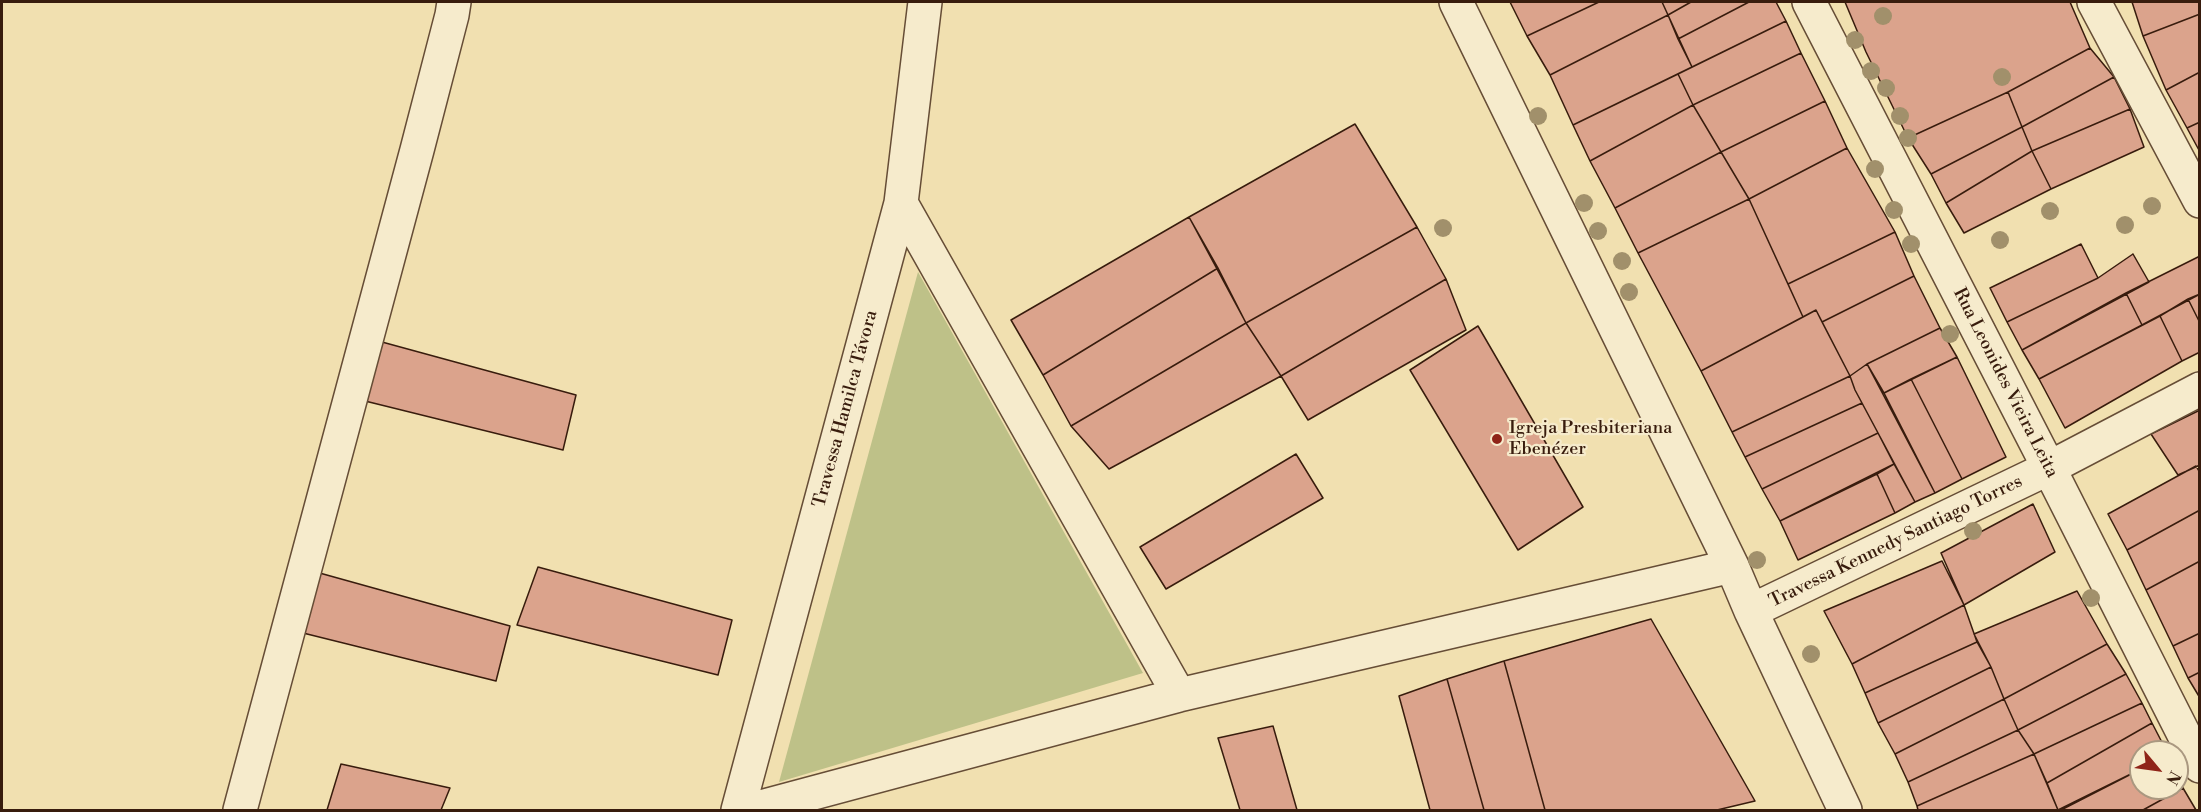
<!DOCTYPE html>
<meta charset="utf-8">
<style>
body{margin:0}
#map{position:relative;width:2201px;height:812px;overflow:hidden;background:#f1e0b0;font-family:"Libre Bodoni",serif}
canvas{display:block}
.frame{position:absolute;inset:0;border:3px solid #381c0d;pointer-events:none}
.north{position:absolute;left:2129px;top:740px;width:60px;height:60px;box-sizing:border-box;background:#f6ebcc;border:2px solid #aa9880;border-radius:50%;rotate:119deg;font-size:16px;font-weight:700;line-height:24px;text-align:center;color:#381c0d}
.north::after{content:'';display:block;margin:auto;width:21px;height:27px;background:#8f2418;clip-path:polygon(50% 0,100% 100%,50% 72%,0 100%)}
</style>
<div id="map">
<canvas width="2201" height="812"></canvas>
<div class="frame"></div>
<div class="north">N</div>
</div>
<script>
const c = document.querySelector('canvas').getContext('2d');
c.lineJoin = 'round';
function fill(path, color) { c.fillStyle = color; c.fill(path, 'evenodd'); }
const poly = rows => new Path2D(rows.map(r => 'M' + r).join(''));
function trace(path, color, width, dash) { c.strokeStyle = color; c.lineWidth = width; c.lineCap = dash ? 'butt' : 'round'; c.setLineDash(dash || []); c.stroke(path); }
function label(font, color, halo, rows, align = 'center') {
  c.font = font + ' "Libre Bodoni",serif'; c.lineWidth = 4.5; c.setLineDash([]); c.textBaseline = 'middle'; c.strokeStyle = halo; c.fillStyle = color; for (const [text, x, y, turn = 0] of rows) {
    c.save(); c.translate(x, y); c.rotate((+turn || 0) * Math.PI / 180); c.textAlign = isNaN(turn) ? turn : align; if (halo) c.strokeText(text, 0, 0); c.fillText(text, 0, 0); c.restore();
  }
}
fill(poly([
 [918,272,1143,673,779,782]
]), '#bec188');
const building = poly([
 [1510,2,1599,2,1527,36,1510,2],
 [1599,2,1662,2,1668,15,1550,75,1527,36,1599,2],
 [1662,2,1691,2,1668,15,1662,2],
 [1691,2,1749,2,1678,39,1668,15,1691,2],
 [1749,2,1776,2,1786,21,1692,67,1678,39,1749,2],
 [1845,2,2070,2,2090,48,2008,92,1908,138,1866,52,1845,2],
 [2132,2,2200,2,2200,14,2143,36,2132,2],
 [2200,14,2200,72,2166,90,2143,36,2200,14],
 [1668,15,1692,67,1573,125,1550,75,1668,15],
 [1786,21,1801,53,1693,105,1678,74,1786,21],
 [2090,48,2114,77,2022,127,2008,92,2090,48],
 [1801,53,1825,101,1721,152,1693,105,1801,53],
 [2200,72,2200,122,2187,128,2166,90,2200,72],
 [1678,74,1693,105,1590,161,1573,125,1678,74],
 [2114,77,2130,109,2032,151,2022,127,2114,77],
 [2008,92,2022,127,1931,174,1908,138,2008,92],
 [1825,101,1847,148,1749,199,1721,152,1825,101],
 [1693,105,1721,152,1615,208,1590,161,1693,105],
 [2130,109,2144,147,2051,189,2032,151,2130,109],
 [2200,122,2200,152,2187,128,2200,122],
 [1355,124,1417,227,1246,323,1189,217,1355,124],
 [2022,127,2032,151,1946,203,1931,174,2022,127],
 [1847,148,1895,232,1788,284,1749,199,1847,148],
 [2032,151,2051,189,1964,233,1946,203,2032,151],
 [1721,152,1749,199,1638,253,1615,208,1721,152],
 [1749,199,1803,317,1701,371,1638,253,1749,199],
 [1189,217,1218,268,1043,375,1011,320,1189,217],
 [1417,227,1446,279,1281,376,1246,323,1417,227],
 [1895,232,1914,276,1822,322,1816,310,1803,317,1788,284,1895,232],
 [2081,244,2098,278,2007,322,1990,288,2081,244],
 [2133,254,2149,282,2022,350,2007,322,2098,278,2133,254],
 [2200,256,2200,294,2142,325,2126,293,2200,256],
 [1218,268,1246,323,1071,426,1043,375,1218,268],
 [1914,276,1940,328,1867,364,1850,376,1822,322,1914,276],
 [1446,279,1466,330,1308,420,1281,376,1446,279],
 [2126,293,2142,325,2039,379,2022,350,2126,293],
 [2200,294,2200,323,2188,299,2200,294],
 [2188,299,2200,323,2200,352,2182,361,2160,316,2188,299],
 [1816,310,1850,376,1732,432,1701,371,1816,310],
 [2160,316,2182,361,2065,428,2039,379,2160,316],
 [1246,323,1281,376,1109,469,1071,426,1246,323],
 [1478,326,1583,507,1518,550,1410,370,1478,326],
 [1940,328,1957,357,1884,393,1867,364,1940,328],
 [382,342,576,395,563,450,361,400,382,342],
 [1957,357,2006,457,1962,479,1911,379,1957,357],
 [1867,364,1935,493,1915,502,1855,390,1850,376,1867,364],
 [1850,376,1855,390,1862,403,1745,457,1732,432,1850,376],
 [1911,379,1962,479,1935,493,1884,393,1911,379],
 [1862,403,1878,433,1762,489,1745,457,1862,403],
 [2200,410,2200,465,2178,475,2151,434,2200,410],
 [1878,433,1894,464,1780,521,1762,489,1878,433],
 [1296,454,1323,498,1166,589,1140,547,1296,454],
 [1894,464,1915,502,1895,513,1877,474,1894,464],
 [2196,466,2200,473,2200,510,2127,550,2108,514,2196,466],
 [1877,474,1895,513,1798,560,1780,521,1877,474],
 [2033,504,2055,552,1964,605,1941,553,2033,504],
 [2200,510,2200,561,2146,590,2127,550,2200,510],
 [1942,561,1964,605,1852,664,1824,611,1942,561],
 [2200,561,2200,633,2173,646,2146,590,2200,561],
 [538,567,732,620,718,675,517,625,538,567],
 [316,572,510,626,496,681,295,631,316,572],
 [2077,591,2107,644,2004,699,1991,667,1974,634,2077,591],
 [1964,605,1977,642,1865,693,1852,664,1964,605],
 [1651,619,1755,801,1717,810,1545,810,1504,661,1651,619],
 [2200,633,2200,672,2188,678,2173,646,2200,633],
 [1977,642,1991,667,1878,723,1865,693,1977,642],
 [2107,644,2126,674,2018,730,2004,699,2107,644],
 [1504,661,1545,810,1484,810,1447,679,1504,661],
 [1991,667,2004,699,1895,754,1878,723,1991,667],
 [2200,672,2200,698,2188,678,2200,672],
 [2126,674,2142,703,2034,754,2018,730,2126,674],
 [1447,679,1484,810,1430,810,1399,696,1447,679],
 [2004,699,2018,730,1908,782,1895,754,2004,699],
 [2142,703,2152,723,2047,783,2034,754,2142,703],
 [2152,723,2167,752,2141,752,2141,769,2058,810,2047,783,2152,723],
 [1273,726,1297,810,1240,810,1218,738,1273,726],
 [2018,730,2034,754,1917,806,1908,782,2018,730],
 [2034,754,2058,810,1918,810,1917,806,2034,754],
 [341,764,450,788,441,810,327,810,341,764],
 [2141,769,2141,788,2177,788,2177,774,2183,788,2143,810,2061,810,2141,769],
 [2183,788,2196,810,2143,810,2183,788]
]);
fill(building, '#dba38c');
trace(building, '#381c0d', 1.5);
const street = poly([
 [1456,2,1732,566,1751,611,1845,810],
 [1809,2,2049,468,2200,766],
 [2094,2,2200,201],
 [901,203,1179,695],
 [1751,611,2049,468,2200,389],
 [240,810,417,150,452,15,454,2],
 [738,810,901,203,925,2],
 [750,810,1179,695,1732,566]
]);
trace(street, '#664d36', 36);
trace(street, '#f6ebcc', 33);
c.fillStyle = '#a1906b';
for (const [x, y] of [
 [1883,16],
 [1855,40],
 [1871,71],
 [2002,77],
 [1886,88],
 [1538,116],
 [1900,116],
 [1908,138],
 [1875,169],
 [1584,203],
 [2152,206],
 [1894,210],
 [2050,211],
 [2125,225],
 [1443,228],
 [1598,231],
 [2000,240],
 [1911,244],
 [1622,261],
 [1629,292],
 [1950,334],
 [1973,531],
 [1757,560],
 [2091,598],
 [1811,654]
]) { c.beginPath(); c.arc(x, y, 9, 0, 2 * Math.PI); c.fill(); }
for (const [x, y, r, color] of [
 [1497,439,6,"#8f2418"]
]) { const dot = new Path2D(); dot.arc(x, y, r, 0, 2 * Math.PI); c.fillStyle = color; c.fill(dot); trace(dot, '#f6ebcc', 2); }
label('18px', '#381c0d', '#f6ebcc', [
 ["Rua Leonides Vieira Leita",2005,383,63],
 ["Travessa Hamilca Távora",846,409,-75],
 ["Travessa Kennedy Santiago Torres",1896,542,-26]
]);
label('18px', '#381c0d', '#f6ebcc', [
 ["Igreja Presbiteriana",1509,429],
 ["Ebenézer",1509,450]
], 'left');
</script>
